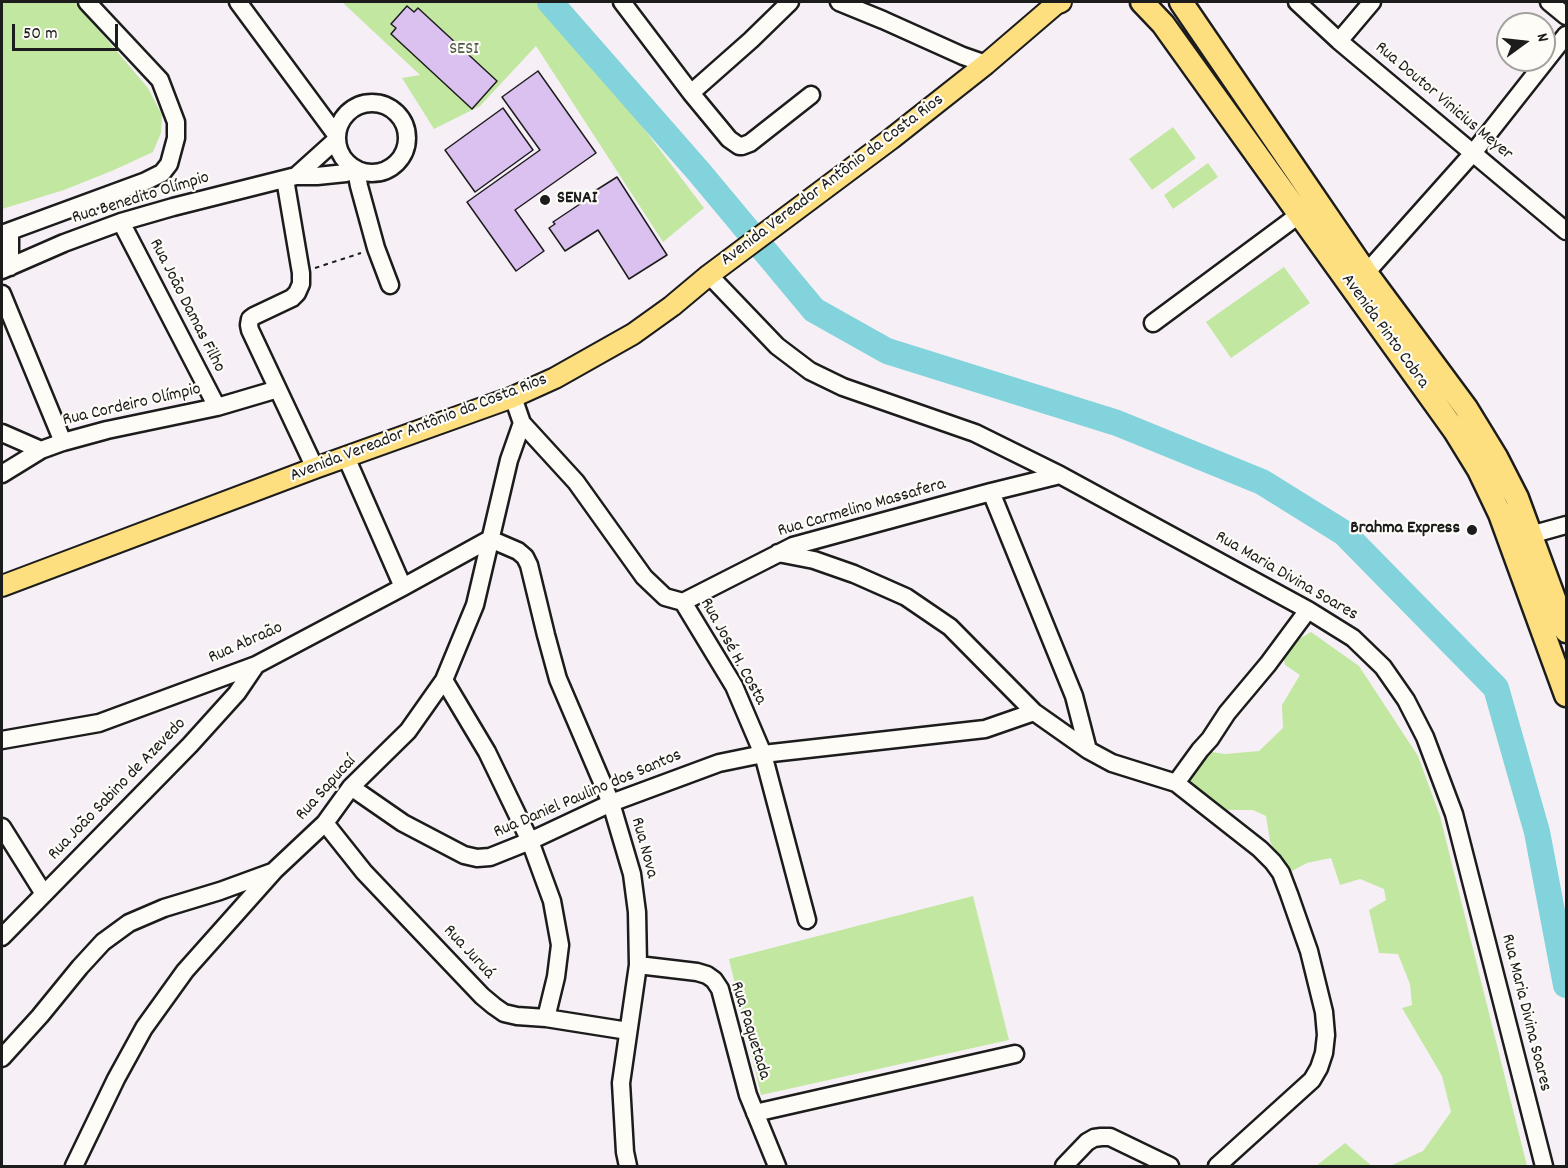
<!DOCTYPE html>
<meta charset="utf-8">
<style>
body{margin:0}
#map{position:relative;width:1568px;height:1168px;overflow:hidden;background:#f6f0f6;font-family:Dekko,sans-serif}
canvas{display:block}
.frame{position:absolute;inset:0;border:3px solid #1c1c1c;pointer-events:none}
.north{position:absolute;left:1496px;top:12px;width:60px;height:60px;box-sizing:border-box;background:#fdfcf7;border:2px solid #a3a29f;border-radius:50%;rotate:75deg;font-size:16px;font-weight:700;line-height:24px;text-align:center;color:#1c1c1c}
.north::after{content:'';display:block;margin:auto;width:21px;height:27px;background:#1c1c1c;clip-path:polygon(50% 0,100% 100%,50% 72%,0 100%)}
.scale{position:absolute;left:12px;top:24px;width:106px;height:27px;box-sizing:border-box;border:3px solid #1c1c1c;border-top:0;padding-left:8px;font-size:18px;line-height:21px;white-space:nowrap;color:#1c1c1c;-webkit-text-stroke:4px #fdfcf7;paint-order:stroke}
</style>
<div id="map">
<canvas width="1568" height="1168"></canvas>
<div class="frame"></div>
<div class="north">N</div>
<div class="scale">50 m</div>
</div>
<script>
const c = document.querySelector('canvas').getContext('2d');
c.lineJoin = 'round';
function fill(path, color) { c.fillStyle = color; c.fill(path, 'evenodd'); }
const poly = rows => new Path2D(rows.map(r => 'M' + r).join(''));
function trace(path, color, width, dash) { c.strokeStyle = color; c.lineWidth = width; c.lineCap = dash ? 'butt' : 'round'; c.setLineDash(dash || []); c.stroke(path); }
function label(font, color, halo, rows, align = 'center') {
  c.font = font + ' Dekko,sans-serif'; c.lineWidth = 4.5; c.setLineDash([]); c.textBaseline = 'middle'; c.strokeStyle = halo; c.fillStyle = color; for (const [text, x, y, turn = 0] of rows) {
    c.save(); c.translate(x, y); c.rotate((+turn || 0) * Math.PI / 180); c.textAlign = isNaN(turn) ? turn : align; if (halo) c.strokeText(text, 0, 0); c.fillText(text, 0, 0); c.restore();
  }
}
fill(poly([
 [2,2,75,2,148,88,162,115,161,133,153,152,114,170,64,190,2,209],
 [342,2,536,2,607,80,704,208,663,242,536,46,480,106,434,129,402,78,420,75],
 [1173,127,1196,158,1152,190,1129,159],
 [1208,163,1218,177,1173,209,1164,195],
 [1284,267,1310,303,1231,358,1206,322],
 [1311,632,1359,666,1418,756,1440,816,1527,1166,1390,1166,1423,1151,1451,1112,1442,1076,1402,1008,1412,1005,1410,984,1398,954,1379,953,1369,910,1386,900,1384,889,1360,879,1340,885,1331,858,1307,863,1290,872,1279,861,1270,841,1266,816,1253,810,1224,810,1211,804,1182,777,1205,751,1225,754,1259,751,1283,728,1282,705,1300,675,1285,665,1283,656,1292,643],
 [973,896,1009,1040,761,1095,729,959],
 [1345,1143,1372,1166,1316,1166]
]), '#c2e7a1');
trace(poly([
 [550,2,699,172,814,310,887,351,1117,423,1262,482,1344,533,1496,688,1537,832,1566,985]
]), '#82d3db', 26);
const building = poly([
 [407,6,414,12,418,8,497,81,472,109,391,34,396,28,391,24,407,6],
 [538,71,596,153,515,210,544,251,516,271,467,202,540,150,502,97,538,71],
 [503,108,533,150,475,192,445,150,503,108],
 [617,177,667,255,629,279,598,230,565,251,549,228,555,224,553,222,580,204,579,201,617,177]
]);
fill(building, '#dbc1f0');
trace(building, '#1c1c1c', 1.5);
const minor = poly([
 [238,2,337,136],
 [622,2,691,93,729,139,739,146,742,146,750,143,811,95],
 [839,2,883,20,963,56,986,64],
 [1297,2,1339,41,1566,231],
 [1549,2,1566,16],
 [1339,41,1372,2],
 [691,93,751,40,790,2],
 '337 138a35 35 0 1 1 70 0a35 35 0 1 1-70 0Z',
 [356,170,359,186,376,248,390,285],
 [296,176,337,139],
 [285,179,301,273,301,284,297,293,292,298,254,316,250,319,249,325,250,330,315,468],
 [121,222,217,407],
 [2,234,146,181,162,173,169,164,176,138,176,122,160,80,87,2],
 [10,267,10,232],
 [2,270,64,243,121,222,173,207,296,176,317,176,346,173,355,170],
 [1366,273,1473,153,1566,35],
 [709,275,777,346,810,371,843,387,975,433,1060,475,1308,610,1353,638,1383,667,1406,700,1425,737,1454,814,1544,1166],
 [2,294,63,442],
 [1153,323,1300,214],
 [522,423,576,482,644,577,665,597,683,602,734,686,763,754,807,920],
 [2,433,41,450],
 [346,457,403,587],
 [2,474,41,450,63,442,107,430,217,407,278,389],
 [991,492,1074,696,1088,750],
 [1530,535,1566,525],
 [778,553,814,560,854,574,906,597,950,627,1034,712,1088,750,1112,763,1176,783,1260,849,1273,862,1281,873,1289,894,1309,951,1324,1012,1326,1035,1324,1053,1319,1068,1312,1080,1217,1166],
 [683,602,793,546,991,492,1060,475],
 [444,680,487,752,530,841,552,901,560,945,556,977,546,1018],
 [2,740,99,723,256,665,403,587,490,539,518,551,525,557,529,565,546,635,558,679,611,803,632,874,637,912,638,965,621,1083,625,1152,628,1166],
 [1176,783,1200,750,1210,739,1227,713,1268,664,1308,610],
 [351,787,403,823,464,855,477,858,490,857,530,841,611,803,719,763,763,754,985,729,1034,712],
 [325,823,364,872,482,996,494,1006,504,1013,517,1016,546,1018,628,1031],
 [2,827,44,894],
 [2,937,190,745,237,693,256,665],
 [638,965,697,972,707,975,714,980,720,989,748,1095,777,1166],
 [2,1058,40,1016,80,967,103,942,129,923,164,908,220,891,272,872],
 [755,1113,1015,1054],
 [74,1166,116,1079,144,1028,185,971,275,870,325,823,351,787,408,731,444,680,475,605,509,460,522,423,513,397],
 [1064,1166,1087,1142,1094,1138,1101,1137,1110,1137,1170,1166]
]);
const major = poly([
 [2,586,315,468,513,397,555,378,633,334,672,306,709,275,891,139,986,64,1056,4,1061,2]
]);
const highway = poly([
 [1142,2,1163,24,1455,431,1479,470,1500,514,1566,695],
 [1181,2,1366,273,1466,408,1496,457,1517,498,1566,631]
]);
trace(minor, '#1c1c1c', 21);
trace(major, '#1c1c1c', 24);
trace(highway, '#1c1c1c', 27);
trace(poly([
 [315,268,361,253]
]), '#1c1c1c', 2, [4.5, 4.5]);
trace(minor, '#fdfcf7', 16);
trace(major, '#fddf80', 20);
trace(highway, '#fddf80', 22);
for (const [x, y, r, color] of [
 [545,200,6,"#1c1c1c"],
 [1472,530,6,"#1c1c1c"]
]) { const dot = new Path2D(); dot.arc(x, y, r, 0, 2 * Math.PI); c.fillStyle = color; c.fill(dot); trace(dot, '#fdfcf7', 2); }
label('18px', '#4e5944', '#fdfcf7', [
 ["SESI",464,51]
]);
label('18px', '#1c1c1c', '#fdfcf7', [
 ["Rua Doutor Vinicius Meyer",1443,102,40],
 ["Avenida Vereador Antônio da Costa Rios",833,181,-37],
 ["Rua Benedito Olímpio",141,199,-17],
 ["Rua João Damas Filho",186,306,63],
 ["Avenida Pinto Cobra",1384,332,54],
 ["Rua Cordeiro Olímpio",132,406,-13],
 ["Avenida Vereador Antônio da Costa Rios",419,429,-21],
 ["Rua Carmelino Massafera",862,509,-16],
 ["Rua Maria Divina Soares",1286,577,30],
 ["Rua Abraão",246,644,-24],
 ["Rua José H. Costa",732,652,61],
 ["Rua Sapucaí",327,789,-48],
 ["Rua João Sabino de Azevedo",118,790,-46],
 ["Rua Daniel Paulino dos Santos",588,795,-23],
 ["Rua Nova",643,848,75],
 ["Rua Juruá",468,953,47],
 ["Rua Maria Divina Soares",1525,1013,76],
 ["Rua Paquetada",749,1031,73]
]);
label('bold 18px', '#1c1c1c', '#fdfcf7', [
 ["SENAI",557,200],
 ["Brahma Express",1460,530,"right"]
], 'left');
</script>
